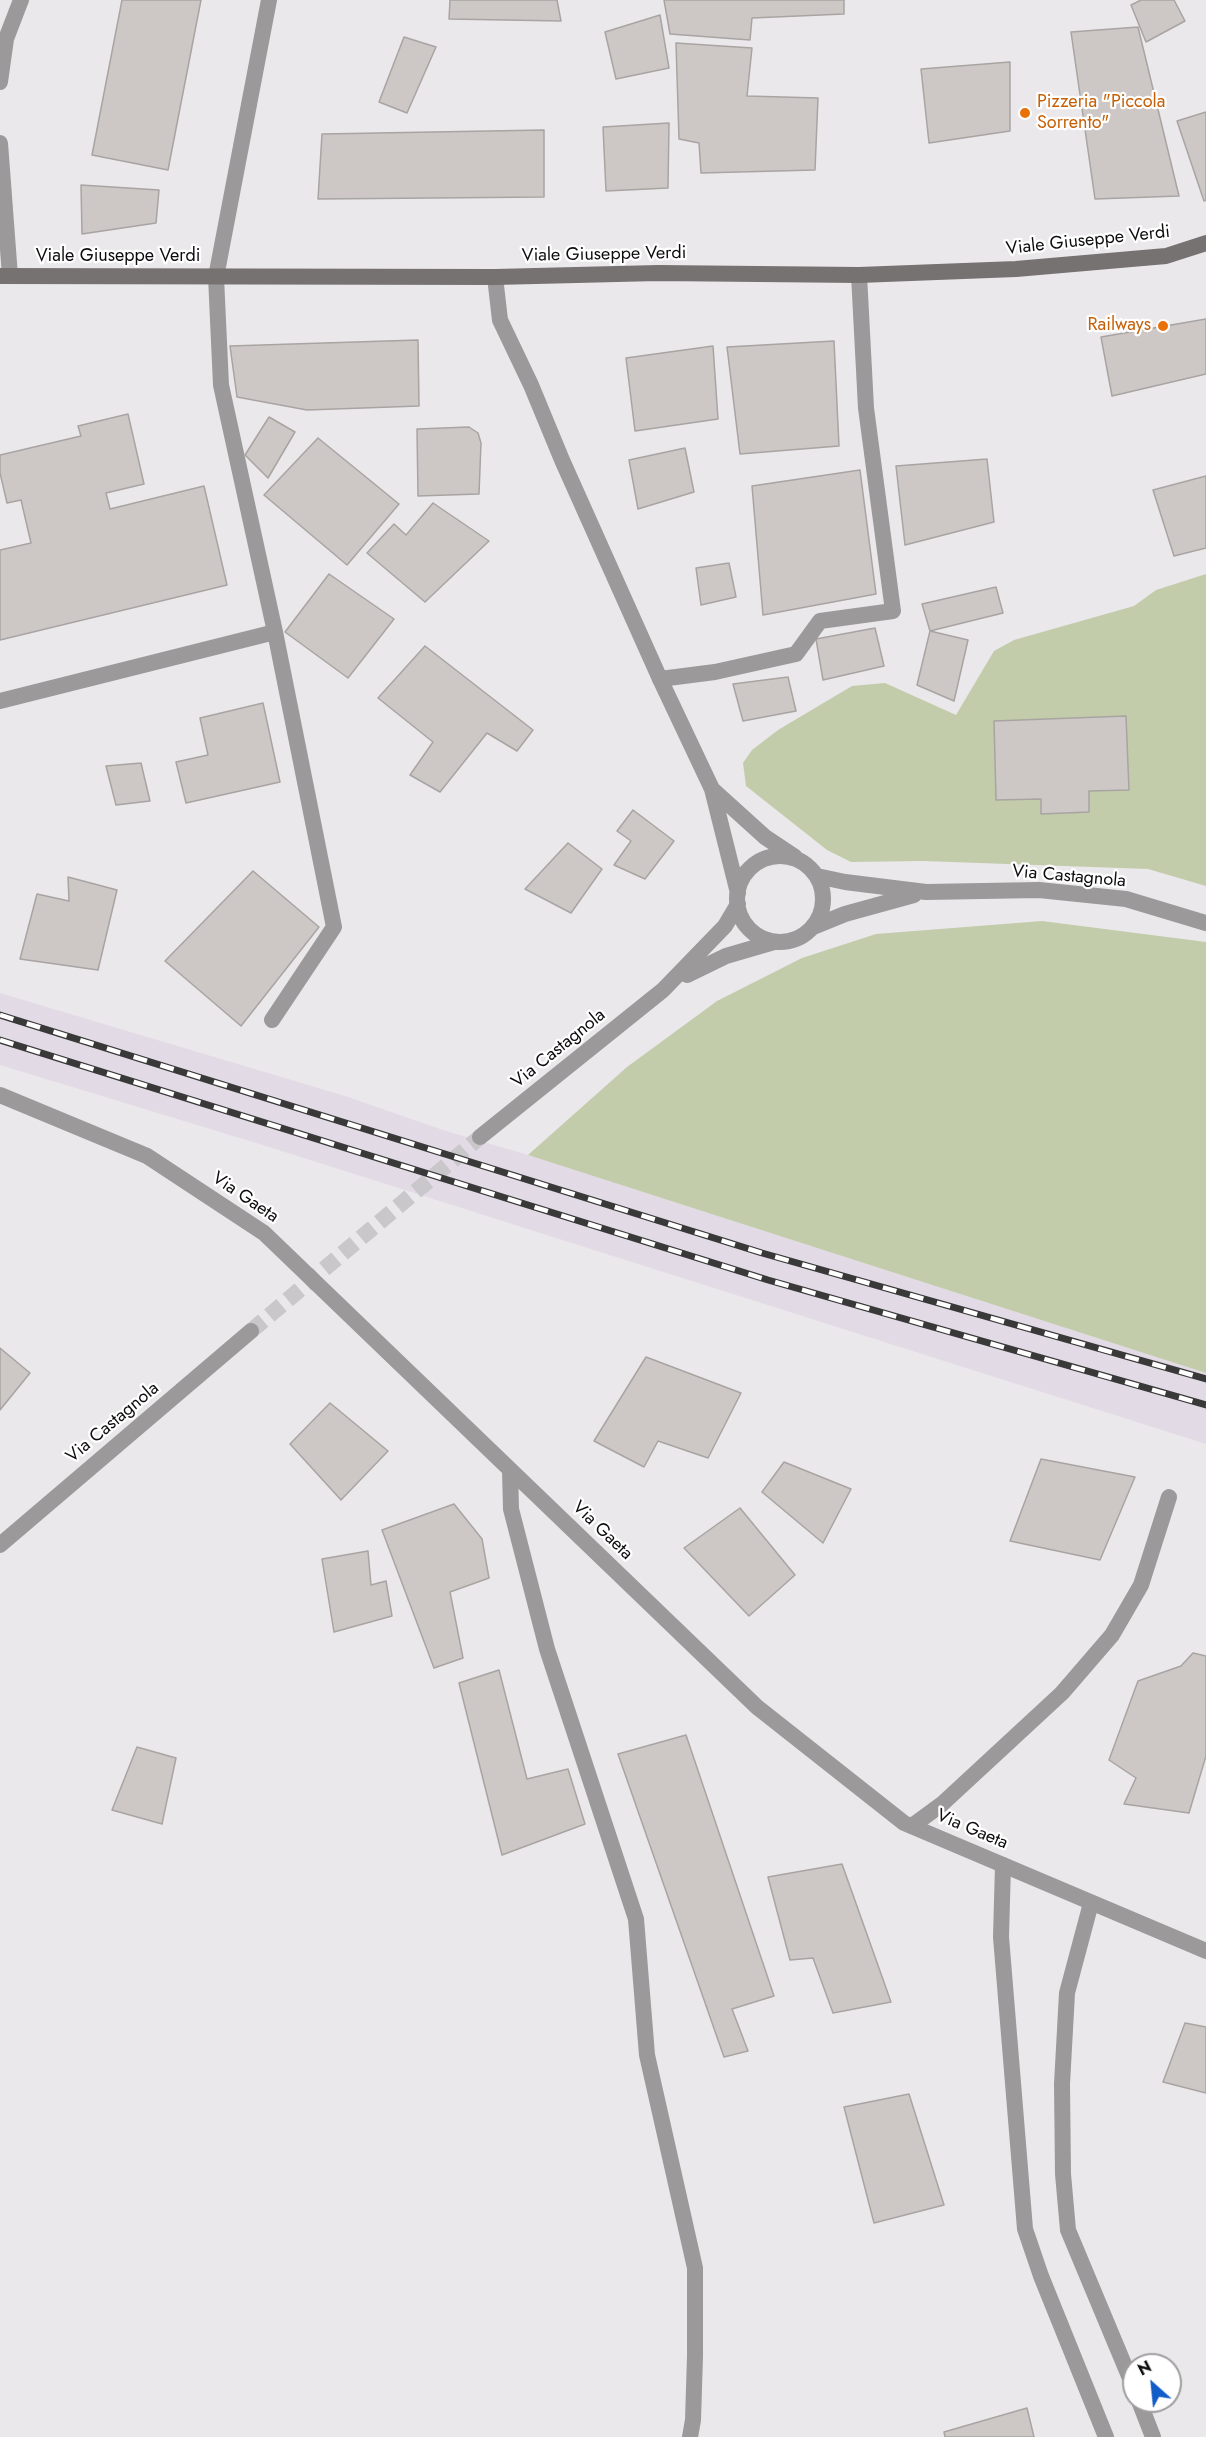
<!DOCTYPE html>
<style>
body{margin:0}
#map{position:relative;width:1206px;height:2437px;overflow:hidden;background:#ebe8ec;font-family:Jost,sans-serif}
canvas{display:block}
.north{position:absolute;left:1122px;top:2353px;width:60px;height:60px;box-sizing:border-box;background:#fff;border:2px solid #9f9e9f;border-radius:50%;rotate:333deg;font-size:16px;font-weight:700;line-height:24px;text-align:center;color:#0e0d0e}
.north::after{content:'';display:block;margin:auto;width:21px;height:27px;background:#125dc8;clip-path:polygon(50% 0,100% 100%,50% 72%,0 100%)}
</style>
<div id="map">
<canvas width="1206" height="2437"></canvas>
<div class="north">N</div>
</div>
<script>
const c = document.querySelector('canvas').getContext('2d');
c.lineJoin = 'round';
function fill(path, color) { c.fillStyle = color; c.fill(path, 'evenodd'); }
const poly = rows => new Path2D(rows.map(r => 'M' + r).join(''));
function trace(path, color, width, dash) { c.strokeStyle = color; c.lineWidth = width; c.lineCap = dash ? 'butt' : 'round'; c.setLineDash(dash || []); c.stroke(path); }
function label(font, color, halo, rows, align = 'center') {
  c.font = font + ' Jost,sans-serif'; c.lineWidth = 4.5; c.setLineDash([]); c.textBaseline = 'middle'; c.strokeStyle = halo; c.fillStyle = color; for (const [text, x, y, turn = 0] of rows) {
    c.save(); c.translate(x, y); c.rotate((+turn || 0) * Math.PI / 180); c.textAlign = isNaN(turn) ? turn : align; if (halo) c.strokeText(text, 0, 0); c.fillText(text, 0, 0); c.restore();
  }
}
fill(poly([
 [0,993,345,1096,443,1130,528,1155,1206,1373,1206,1444,266,1146,0,1065]
]), '#e2dae4');
fill(poly([
 [1206,574,1206,886,1148,869,923,861,851,862,827,850,746,786,743,763,752,750,778,730,852,686,885,683,956,715,994,651,1014,640,1134,606,1156,590],
 [1042,921,1206,942,1206,1373,528,1155,627,1067,717,1001,802,958,876,934]
]), '#c2ccaa');
const building = poly([
 [122,0,201,0,168,170,92,155,122,0],
 [450,0,557,0,561,21,449,19,450,0],
 [664,0,844,0,844,14,752,18,750,40,670,34,664,0],
 [1141,0,1174,0,1185,21,1146,42,1131,5,1141,0],
 [660,15,669,68,616,79,605,32,660,15],
 [1138,27,1179,196,1095,199,1071,32,1138,27],
 [404,37,436,47,407,113,379,102,404,37],
 [676,43,752,48,747,96,818,98,815,170,701,173,699,143,679,139,676,43],
 [1010,62,1010,131,929,143,921,69,1010,62],
 [1206,112,1206,200,1204,201,1177,121,1206,112],
 [669,123,668,188,606,191,603,127,669,123],
 [544,130,544,197,318,199,322,134,544,130],
 [81,185,159,190,156,223,82,234,81,185],
 [1206,319,1206,374,1112,396,1101,337,1206,319],
 [418,340,419,406,307,410,237,397,230,346,418,340],
 [834,341,839,446,740,454,727,347,834,341],
 [713,346,718,419,635,431,626,358,713,346],
 [128,414,144,484,106,493,110,509,204,486,227,585,0,640,0,550,31,543,21,500,7,503,0,473,0,455,81,436,78,426,128,414],
 [269,417,295,432,268,478,245,455,269,417],
 [469,427,478,433,481,443,479,494,418,496,417,429,469,427],
 [318,438,399,504,347,565,264,495,318,438],
 [685,448,694,492,638,509,629,460,685,448],
 [987,459,994,522,905,545,896,466,987,459],
 [860,470,876,594,763,615,752,486,860,470],
 [1206,476,1206,548,1174,556,1153,490,1206,476],
 [433,503,489,541,425,602,367,553,394,524,406,535,433,503],
 [729,563,736,597,701,605,696,568,729,563],
 [329,574,394,619,348,678,285,632,329,574],
 [996,587,1003,613,930,631,922,604,996,587],
 [875,628,884,666,823,680,816,639,875,628],
 [930,631,968,640,954,701,917,685,930,631],
 [425,646,533,730,517,751,487,733,440,792,410,775,433,742,378,698,425,646],
 [788,677,796,711,743,721,733,684,788,677],
 [263,703,280,782,186,803,176,762,208,755,200,718,263,703],
 [1126,716,1129,790,1089,791,1089,812,1041,814,1041,799,996,800,994,721,1126,716],
 [141,763,150,801,116,805,106,766,141,763],
 [633,810,674,841,645,879,614,865,631,841,617,831,633,810],
 [568,843,602,869,571,913,525,889,568,843],
 [253,871,319,927,241,1026,165,961,253,871],
 [68,877,117,890,98,970,20,959,37,894,69,901,68,877],
 [0,1348,30,1373,0,1410,0,1348],
 [646,1357,741,1393,708,1458,658,1441,644,1467,594,1441,646,1357],
 [330,1403,388,1451,341,1500,290,1444,330,1403],
 [1041,1459,1135,1477,1100,1560,1010,1541,1041,1459],
 [784,1462,851,1489,823,1543,762,1492,784,1462],
 [454,1504,482,1539,489,1578,450,1592,463,1658,434,1668,382,1530,454,1504],
 [740,1508,795,1575,749,1616,684,1548,740,1508],
 [368,1551,371,1585,386,1581,392,1616,334,1632,322,1559,368,1551],
 [1193,1653,1206,1656,1206,1756,1189,1813,1124,1804,1136,1778,1109,1760,1138,1681,1181,1666,1193,1653],
 [499,1670,527,1779,568,1769,585,1824,502,1855,459,1683,499,1670],
 [686,1735,774,1996,732,2009,748,2051,724,2057,618,1754,686,1735],
 [137,1747,176,1758,162,1824,112,1810,137,1747],
 [842,1864,891,2002,833,2013,813,1958,790,1960,768,1877,842,1864],
 [1185,2023,1206,2027,1206,2093,1163,2082,1185,2023],
 [909,2094,944,2205,874,2223,844,2107,909,2094],
 [1027,2408,1034,2437,945,2437,944,2432,1027,2408]
]);
fill(building, '#cdc8c6');
trace(building, '#a8a4a2', 1.5);
trace(poly([
 [251,1331,480,1137]
]), '#cac7cb', 16, [16, 8]);
trace(poly([
 [269,0,216,277,221,385,275,632,334,927,272,1020],
 [0,82,6,39,21,0],
 [0,143,10,276],
 [660,679,715,672,796,654,820,621,893,611,866,408,859,275],
 [0,701,275,632],
 [510,1470,511,1509,547,1649,636,1919,647,2055,695,2268,695,2356,693,2420,690,2437],
 [912,1826,942,1804,1062,1693,1112,1635,1141,1585,1169,1497],
 [1003,1865,1001,1937,1025,2229,1041,2276,1106,2437],
 [1091,1903,1067,1993,1062,2084,1063,2174,1068,2230,1134,2388],
 [1139,2401,1153,2437]
]), '#9b9999', 16);
trace(poly([
 [495,277,500,320,531,385,562,460,660,679,712,789,738,893],
 [713,790,765,837,795,857],
 '737 899a43 43 0 1 1 86 0a43 43 0 1 1-86 0Z',
 [817,876,845,882,926,892,1039,890,1126,899,1206,923],
 [813,927,845,914,914,895],
 [687,975,726,956,774,942],
 [480,1137,663,990,725,926,738,904],
 [0,1545,251,1331]
]), '#9b9999', 16);
trace(poly([
 [0,1095,147,1156,264,1233,757,1707,904,1823,1206,1951]
]), '#9b9999', 16);
trace(poly([
 [0,276,495,277,658,273,859,275,1016,269,1166,256,1206,243]
]), '#767272', 16);
const rail = poly([
 [0,1015,762,1253,1206,1379],
 [0,1040,768,1280,1206,1405]
]);
trace(rail, '#3a393a', 7);
trace(rail, '#fff', 4.5, [14]);
for (const [x, y, r, color] of [
 [1025,113,6,"#e8710a"],
 [1163,326,6,"#e8710a"]
]) { const dot = new Path2D(); dot.arc(x, y, r, 0, 2 * Math.PI); c.fillStyle = color; c.fill(dot); trace(dot, '#fff', 2); }
label('18px', '#c56008', '#fff', [
 ["Pizzeria \"Piccola",1037,103],
 ["Sorrento\"",1037,124],
 ["Railways",1151,326,"right"]
], 'left');
label('18px', '#0e0d0e', '#fff', [
 ["Viale Giuseppe Verdi",1088,241,-6],
 ["Viale Giuseppe Verdi",604,255,-1],
 ["Viale Giuseppe Verdi",118,257],
 ["Via Castagnola",1069,877,5],
 ["Via Castagnola",559,1049,-39],
 ["Via Gaeta",245,1198,34],
 ["Via Castagnola",113,1423,-40],
 ["Via Gaeta",602,1531,44],
 ["Via Gaeta",972,1830,23]
]);
</script>
